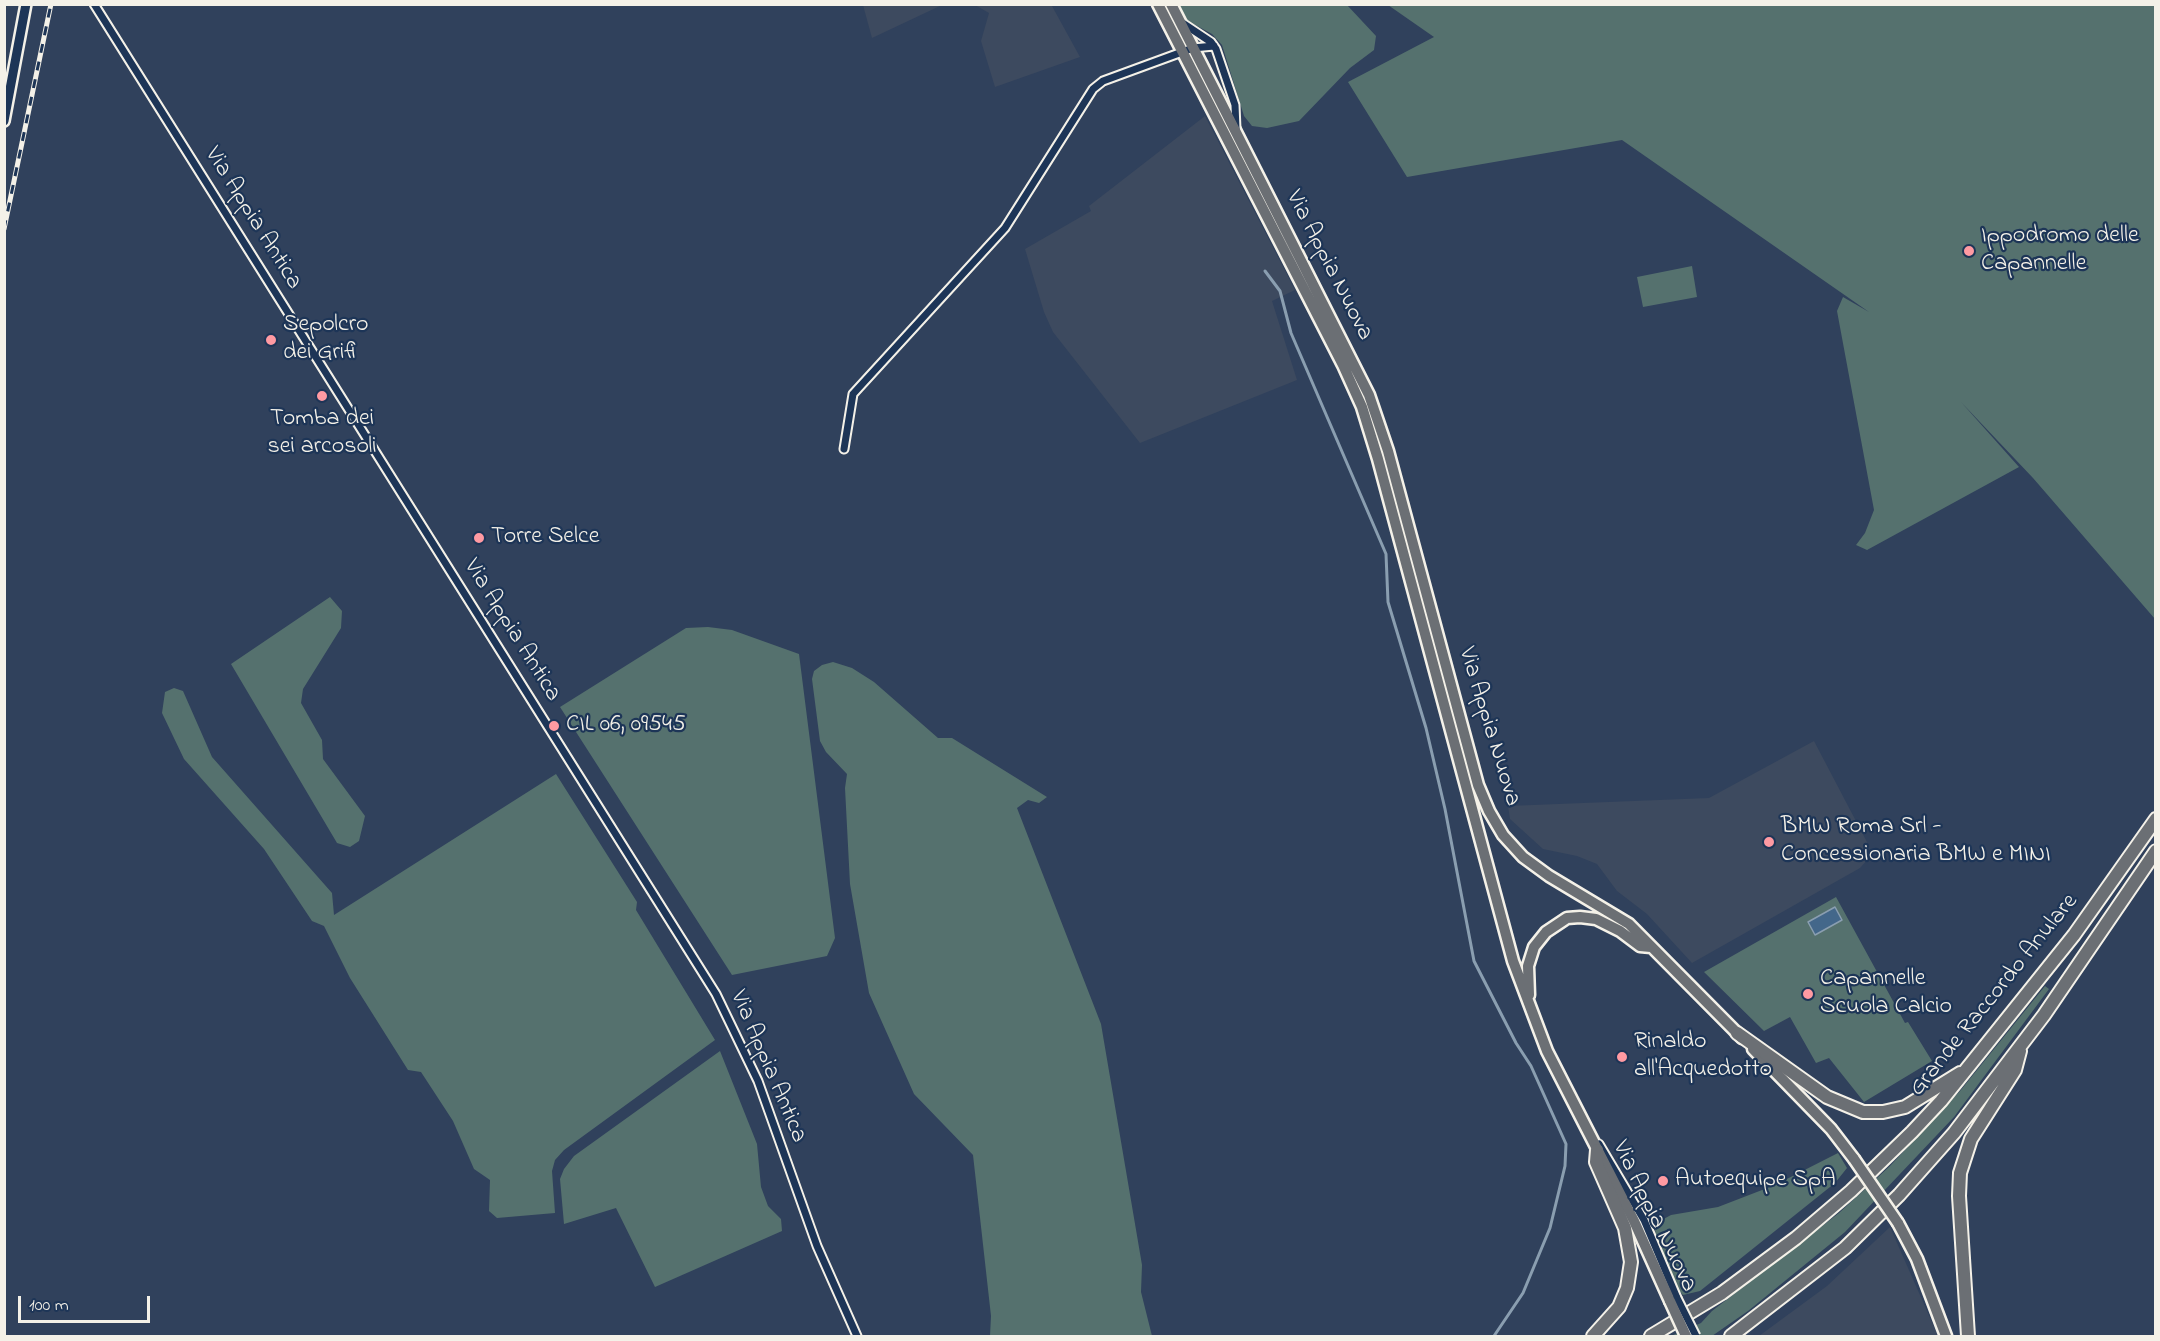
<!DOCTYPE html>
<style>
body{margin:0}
#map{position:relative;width:2160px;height:1341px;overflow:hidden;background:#30415c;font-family:"Indie Flower",sans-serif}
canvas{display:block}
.frame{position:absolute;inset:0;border:6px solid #f4f1e8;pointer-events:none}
.scale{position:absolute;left:18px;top:1296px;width:132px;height:27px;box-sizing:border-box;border:3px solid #f4f1e8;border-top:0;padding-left:8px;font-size:18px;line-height:21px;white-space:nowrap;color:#f4f1e8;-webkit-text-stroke:4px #1d3557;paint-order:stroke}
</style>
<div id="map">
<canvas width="2160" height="1341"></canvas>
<div class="frame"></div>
<div class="scale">100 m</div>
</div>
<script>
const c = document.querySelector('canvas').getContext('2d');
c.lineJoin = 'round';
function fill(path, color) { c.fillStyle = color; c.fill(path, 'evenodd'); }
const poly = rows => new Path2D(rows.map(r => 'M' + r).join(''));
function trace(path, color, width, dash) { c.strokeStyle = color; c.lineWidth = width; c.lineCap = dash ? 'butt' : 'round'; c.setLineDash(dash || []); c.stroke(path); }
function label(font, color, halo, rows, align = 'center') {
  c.font = font + ' "Indie Flower",sans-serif'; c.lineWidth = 4.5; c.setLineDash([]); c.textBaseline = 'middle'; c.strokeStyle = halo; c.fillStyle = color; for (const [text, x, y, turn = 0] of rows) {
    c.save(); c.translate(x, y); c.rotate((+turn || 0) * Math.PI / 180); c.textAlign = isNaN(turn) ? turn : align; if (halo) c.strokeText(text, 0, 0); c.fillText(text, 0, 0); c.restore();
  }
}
fill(poly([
 [863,5,863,4,942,5,872,38],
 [975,5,1054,5,1052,6,1080,57,995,87,981,41,989,13],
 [1205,116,1295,290,1272,301,1297,380,1140,443,1053,332,1044,312,1025,249,1091,211,1089,206],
 [1814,741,1868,844,1868,859,1860,868,1692,963,1647,914,1617,891,1597,864,1577,856,1543,849,1510,819,1508,806,1709,798],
 [1890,1227,1938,1336,1759,1336,1827,1286]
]), '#3d4a5f');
fill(poly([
 [1178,5,1347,5,1376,36,1374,50,1350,68,1299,121,1267,128,1252,126,1244,116,1222,45,1212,34,1186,20],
 [1388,5,2155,5,2155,619,2033,478,1961,402,2019,467,1867,550,1856,545,1865,533,1874,510,1837,311,1843,297,1869,312,1622,140,1407,177,1348,82,1434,37],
 [1692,266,1697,297,1643,307,1637,277],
 [330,597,342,611,341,628,303,689,301,703,322,740,323,759,365,816,359,841,350,847,337,843,231,664],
 [708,627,732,630,799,654,835,938,827,956,732,975,560,707,686,628],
 [833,662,852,668,874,682,938,738,952,738,1047,797,1039,803,1028,800,1017,808,1101,1024,1142,1265,1141,1292,1152,1336,990,1336,991,1316,973,1155,914,1094,869,993,850,884,845,788,847,774,826,752,820,741,812,679,814,671,822,665],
 [174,688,183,691,212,757,332,893,334,915,556,774,637,902,636,910,715,1040,564,1150,555,1160,552,1171,555,1213,497,1218,489,1211,490,1180,474,1169,453,1121,421,1072,408,1070,350,978,324,926,312,921,264,849,184,759,162,713,165,692],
 [1836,897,1905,1023,1908,1022,1932,1061,1864,1102,1829,1058,1816,1063,1790,1017,1764,1031,1704,972],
 [2045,986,2049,989,1954,1117,1845,1232,1748,1311,1712,1336,1671,1336,1701,1323,1712,1311,1839,1213,1890,1166,1960,1091],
 [720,1051,757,1144,761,1187,768,1206,781,1219,782,1231,655,1287,616,1208,564,1224,560,1179,564,1169,574,1156],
 [1838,1153,1847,1168,1835,1183,1700,1291,1683,1295,1673,1283,1671,1269,1656,1238,1655,1229,1658,1222,1671,1215,1718,1207,1775,1185]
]), '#55716e');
const water = poly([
 [1835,907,1842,920,1815,935,1808,922,1835,907]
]);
fill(water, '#43678a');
trace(water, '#8a9eb0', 1.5);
trace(poly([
 [1265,271,1280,291,1291,333,1386,554,1388,602,1426,728,1445,809,1474,961,1516,1043,1531,1066,1566,1144,1565,1166,1550,1228,1523,1293,1494,1336]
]), '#8a9eb0', 3);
const minor = poly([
 [94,4,716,994,758,1081,817,1246,857,1336],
 [1181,22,1211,42,1216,49,1235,105,1236,129],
 [844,449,853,394,1005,228,1093,89,1103,81,1193,48,1214,46],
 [1599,1144,1644,1220,1677,1298]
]);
const tertiary = poly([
 [4,121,26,4]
]);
const primary = poly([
 [1158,4,1343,365,1362,407,1378,459,1513,961,1547,1051,1634,1221,1670,1301],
 [1171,4,1369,395,1388,451,1478,785,1489,811,1503,835,1523,857,1549,876,1629,924,1742,1038],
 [1529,995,1528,966,1534,947,1546,932,1567,918,1580,917,1596,919,1620,931,1640,946,1651,947],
 [1753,1049,1831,1129,1854,1159],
 [1898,1223,1917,1259,1946,1336]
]);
const motorway = poly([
 [1737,1033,1827,1097,1863,1112,1883,1112,1905,1107,1960,1073],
 [1593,1336,1619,1307,1627,1288,1631,1262,1625,1228,1596,1162,1597,1150],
 [1651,1336,1722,1293,1796,1238,1851,1191,1912,1132,1941,1101,2074,935,2156,819],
 [1731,1336,1845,1248,1899,1195,1954,1133,2044,1015,2156,851],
 [1968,1336,1959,1196,1960,1173,1971,1139,2015,1070,2020,1051]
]);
trace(minor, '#f4f1e8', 11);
trace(tertiary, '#f4f1e8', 14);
trace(primary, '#f4f1e8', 15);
trace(motorway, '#f4f1e8', 16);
trace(minor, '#1d3557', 7);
trace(tertiary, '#1d3557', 9);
trace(primary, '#6b6f74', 10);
trace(motorway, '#6b6f74', 12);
const rail = poly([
 [4,229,51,4]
]);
trace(rail, '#f4f1e8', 5);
trace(rail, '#1d3557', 3, [9]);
const minorBridge = poly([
 [1677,1298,1696,1336]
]);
const primaryBridge = poly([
 [1854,1159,1898,1223],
 [1670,1301,1686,1336]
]);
trace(minorBridge, '#f4f1e8', 11, []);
trace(primaryBridge, '#f4f1e8', 15, []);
trace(minorBridge, '#1d3557', 7);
trace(primaryBridge, '#6b6f74', 10);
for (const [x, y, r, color] of [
 [1969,251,6,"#ff9aa2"],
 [271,340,6,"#ff9aa2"],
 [322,396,6,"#ff9aa2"],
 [479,538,6,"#ff9aa2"],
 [554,726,6,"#ff9aa2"],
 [1769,842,6,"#ff9aa2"],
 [1808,994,6,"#ff9aa2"],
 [1622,1057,6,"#ff9aa2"],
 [1663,1181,6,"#ff9aa2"]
]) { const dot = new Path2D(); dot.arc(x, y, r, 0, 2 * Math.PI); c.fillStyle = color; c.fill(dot); trace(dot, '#1d3557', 2); }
label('24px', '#f4f1e8', '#1d3557', [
 ["Via Appia Antica",252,219,58],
 ["Via Appia Nuova",1328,266,63],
 ["Via Appia Antica",511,631,58],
 ["Via Appia Nuova",1488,727,73],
 ["Grande Raccordo Anulare",1995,996,-51],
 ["Via Appia Antica",767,1067,67],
 ["Via Appia Nuova",1653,1217,64]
]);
label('24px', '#f4f1e8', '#1d3557', [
 ["Ippodromo delle",1981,237],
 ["Capannelle",1981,265],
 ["Sepolcro",283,326],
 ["dei Grifi",283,354],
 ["Tomba dei",322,420,"center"],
 ["sei arcosoli",322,448,"center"],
 ["Torre Selce",491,538],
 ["CIL 06, 09545",566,726],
 ["BMW Roma Srl -",1781,828],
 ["Concessionaria BMW e MINI",1781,856],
 ["Capannelle",1820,980],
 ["Scuola Calcio",1820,1008],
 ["Rinaldo",1634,1043],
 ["all'Acquedotto",1634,1071],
 ["Autoequipe SpA",1675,1181]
], 'left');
</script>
